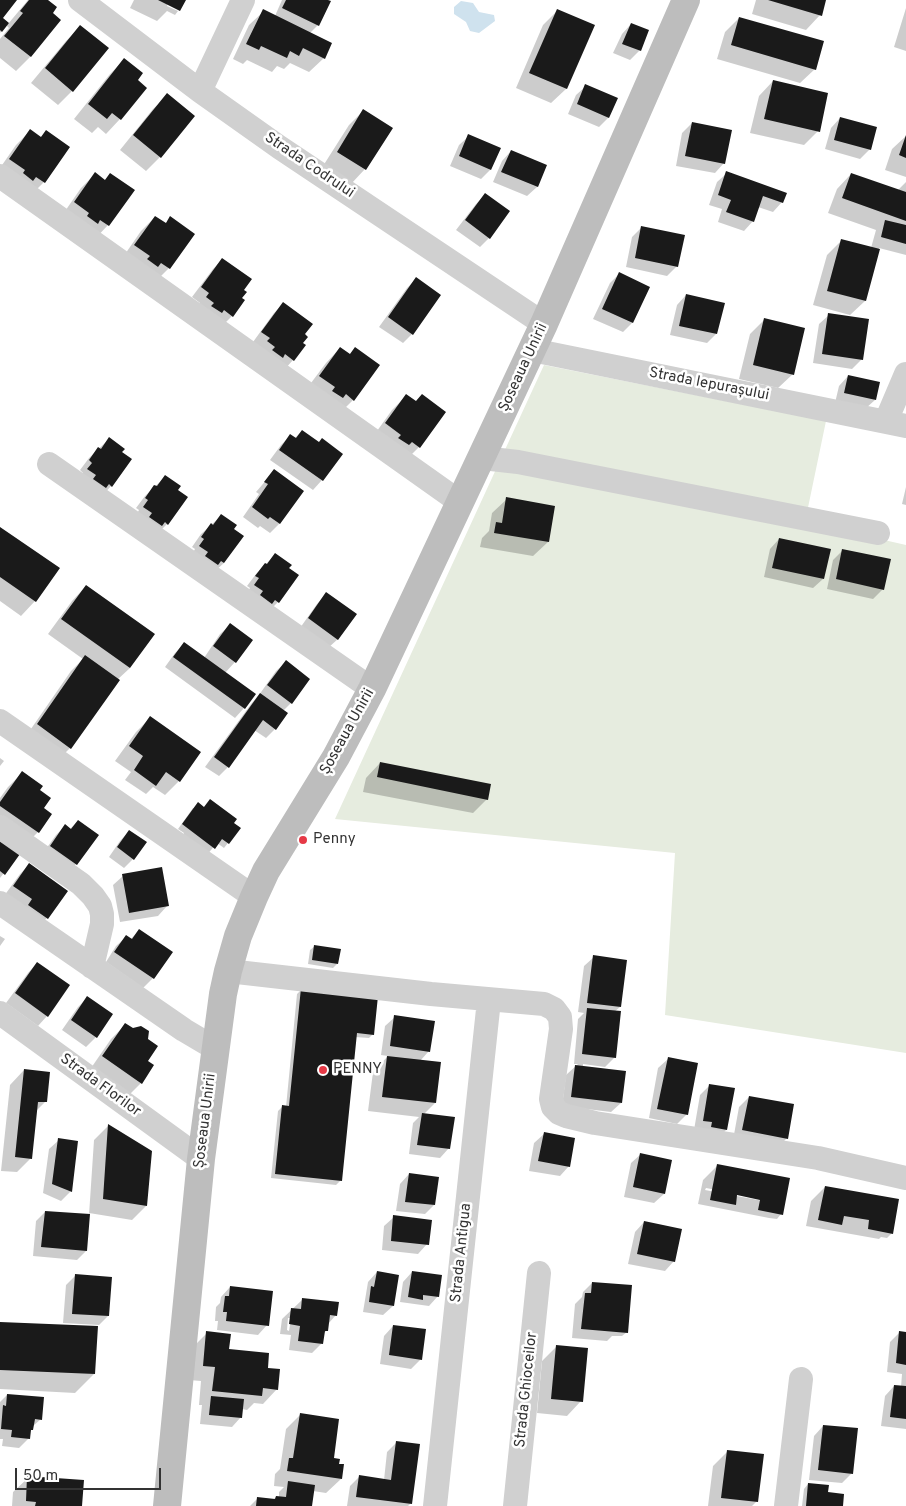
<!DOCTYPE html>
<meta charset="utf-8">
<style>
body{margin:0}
#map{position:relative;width:906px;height:1506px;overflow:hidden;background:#fff;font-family:Overpass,sans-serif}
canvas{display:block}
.scale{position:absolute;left:15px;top:1468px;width:146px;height:22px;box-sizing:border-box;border:2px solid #333;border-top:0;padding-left:6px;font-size:15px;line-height:18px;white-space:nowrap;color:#333;-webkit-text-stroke:4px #fff;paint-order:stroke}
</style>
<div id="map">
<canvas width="906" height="1506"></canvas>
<div class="scale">50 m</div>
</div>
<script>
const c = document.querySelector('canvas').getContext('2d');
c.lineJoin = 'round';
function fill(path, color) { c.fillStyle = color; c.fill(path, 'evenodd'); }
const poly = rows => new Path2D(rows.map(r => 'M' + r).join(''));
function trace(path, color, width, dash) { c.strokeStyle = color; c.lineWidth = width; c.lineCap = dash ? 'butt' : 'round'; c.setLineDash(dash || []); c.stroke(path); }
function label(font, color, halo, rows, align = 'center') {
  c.font = font + ' Overpass,sans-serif'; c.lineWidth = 5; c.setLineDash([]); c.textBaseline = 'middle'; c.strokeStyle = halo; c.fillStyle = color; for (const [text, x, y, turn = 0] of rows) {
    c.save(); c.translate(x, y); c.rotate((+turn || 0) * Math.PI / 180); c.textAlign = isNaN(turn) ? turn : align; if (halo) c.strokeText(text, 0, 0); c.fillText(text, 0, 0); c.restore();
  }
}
fill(poly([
 [544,365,826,421,805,522,906,545,906,1053,665,1015,675,853,335,819]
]), '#e6ecdf');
fill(poly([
 [461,1,473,3,479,12,494,15,495,21,479,33,470,31,466,22,454,14,454,7]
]), '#cfe2ee');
fill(poly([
 [0,0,15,0,1,19,8,24,28,0,46,0,30,57,16,71,0,58,0,39,9,28,6,25,0,33],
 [134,0,184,0,168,3,167,6,178,11,175,15,167,11,157,21,130,8],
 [282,0,326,0,318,25,310,33,324,58,309,72,290,63,284,69,277,66,272,72,247,60,243,64,233,59,249,25,264,11,275,16],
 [756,0,825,0,820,15,806,30,752,14],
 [906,8,906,51,894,47],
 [557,11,593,26,566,89,551,103,516,88,543,25],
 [739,18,815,69,800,83,717,59,725,32],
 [631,24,640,50,630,60,613,53,622,34],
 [80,27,72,91,58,105,31,83,66,41],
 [124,60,136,80,146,88,120,119,106,134,98,127,92,133,74,119,110,74],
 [773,81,818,131,804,145,750,133,759,96],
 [586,86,616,99,608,118,599,127,568,114,576,95],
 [168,95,160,157,146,171,120,150,153,109],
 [363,111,365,169,351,184,323,166,349,125],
 [840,118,870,149,860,159,825,149,831,128],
 [692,123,724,163,715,173,676,166,682,133],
 [30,131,40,138,46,132,68,148,44,182,29,197,0,168,16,145],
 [469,136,490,170,481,179,450,166,459,145],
 [906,136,906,177,885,170,892,149],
 [511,151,546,166,537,187,527,196,493,182,502,161],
 [727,173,782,202,773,212,758,207,753,221,744,231,718,222,722,209,709,205,717,182],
 [95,174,104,181,110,174,108,225,94,240,61,217,81,188],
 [851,174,897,191,906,182,906,255,879,248,865,301,850,315,813,305,827,255,841,241,871,248,876,230,828,213,837,189],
 [485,195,489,238,480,247,456,230,476,204],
 [155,217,165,224,171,218,193,234,169,268,154,283,121,260,141,231],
 [642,227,677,266,667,276,626,267,632,237],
 [223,259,242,290,241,298,232,316,223,325,198,307,200,303,192,297,213,269],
 [619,274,632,323,623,332,593,319,610,283],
 [416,279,412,334,403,343,379,327,407,288],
 [686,295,716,334,707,343,670,335,677,305],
 [283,304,303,334,293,360,284,370,253,342,274,313],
 [829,315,862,359,852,369,813,363,819,324],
 [764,320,793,374,778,388,739,379,750,334],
 [340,348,349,355,355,349,353,400,339,414,305,391,326,363],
 [848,376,875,400,865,409,835,403,839,386],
 [406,396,415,402,419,447,405,461,372,438,392,410],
 [302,431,322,480,313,490,270,460,281,445,290,436,295,438],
 [109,439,121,453,111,486,102,496,79,479,83,473,80,470,89,458],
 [274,471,302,491,279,524,270,533,260,526,258,528,243,517,259,494,256,492],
 [165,477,177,490,167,524,158,533,135,517,139,510,136,508,145,496],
 [906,487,906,505,902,504],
 [507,499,554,507,548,542,533,556,480,547,482,538,489,531,492,513],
 [221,516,233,529,224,563,214,572,191,556,195,549,192,547,201,534],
 [0,528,58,569,35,601,21,616,0,601],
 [779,539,823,579,813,588,764,577,770,549],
 [843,550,883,589,873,599,827,589,833,560],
 [275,555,278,602,269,611,245,595,250,588,247,586,256,574],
 [86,586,130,668,117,680,70,748,56,762,24,739,71,671,83,659,48,634,72,601],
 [326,594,338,639,328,648,300,628,317,604],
 [230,625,235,662,225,673,244,708,235,718,165,667,175,653,184,644,204,658,220,634],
 [286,662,291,703,283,711,275,729,266,738,254,730,228,767,219,776,205,767,251,704,259,695,276,671],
 [150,718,179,781,165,795,153,787,146,794,125,780,131,772,115,761,136,732],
 [0,758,4,761,0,766],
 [380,763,487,799,473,813,363,792,366,778],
 [22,773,38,791,43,808,38,832,24,846,0,830,0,798,8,787],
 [210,801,239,829,224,848,217,843,205,857,180,839,184,833,178,829,193,808,203,808],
 [78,821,76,864,67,874,41,856,56,835,65,826,70,829],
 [129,831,133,859,124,868,109,857,120,841],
 [0,842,18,855,0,878],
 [29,865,47,918,37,927,4,896,20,874],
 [123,876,167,906,158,916,120,922,113,885],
 [139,930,171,952,153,978,143,988,106,962,116,946,126,937,130,940],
 [0,936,5,939,0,946],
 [315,946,337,964,333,968,308,964,310,950],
 [594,957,620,1007,614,1012,615,1057,605,1067,583,1064,583,1067,621,1103,611,1112,562,1106,566,1075,578,1064,574,1064,578,1019,584,1013,578,1012,584,966],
 [37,963,47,1016,38,1026,6,1003,28,973],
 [302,989,373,1034,369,1038,355,1037,341,1180,336,1185,271,1178,278,1111,283,1106,286,1107,297,994],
 [87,998,111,1014,96,1037,86,1047,62,1030,78,1007],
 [395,1017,429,1051,420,1061,435,1103,424,1114,449,1148,440,1158,409,1154,413,1123,419,1117,368,1111,373,1072,388,1056,381,1055,385,1026],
 [125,1025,146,1061,141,1083,127,1097,89,1071,111,1039],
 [668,1059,687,1114,677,1124,649,1118,658,1068],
 [24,1070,45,1102,36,1111,31,1158,17,1172,1,1171,10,1085],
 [710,1085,726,1130,722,1134,694,1130,700,1095],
 [749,1097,787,1138,777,1148,733,1140,739,1107],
 [108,1126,146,1206,132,1220,89,1213,86,1251,77,1260,33,1256,36,1221,45,1212,89,1215,94,1140],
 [544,1134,569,1166,560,1176,529,1171,534,1143],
 [59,1140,71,1191,61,1201,43,1193,49,1149],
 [641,1154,664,1194,654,1203,624,1197,631,1163],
 [717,1166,788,1179,781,1214,777,1219,769,1218,698,1204,703,1180],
 [706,1188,774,1201,774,1203,705,1190],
 [409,1174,434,1205,425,1214,396,1211,400,1184],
 [825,1187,892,1233,887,1238,881,1237,879,1239,806,1226,811,1201],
 [394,1217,427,1244,418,1254,382,1250,384,1226],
 [644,1222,674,1261,665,1271,628,1264,635,1232],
 [377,1272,393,1306,383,1315,363,1312,368,1282],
 [412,1272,438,1296,429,1306,400,1302,403,1282],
 [75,1276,108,1316,99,1325,63,1323,66,1285],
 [592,1283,627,1332,622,1336,612,1336,607,1341,572,1338,575,1304,582,1297,583,1292],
 [230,1287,267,1325,258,1335,217,1330,218,1321,215,1321,216,1307,220,1303,221,1297],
 [303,1299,336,1315,328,1324,327,1330,323,1334,322,1343,312,1353,289,1350,291,1335,280,1334,282,1319],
 [288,1318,291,1318,289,1331,287,1330],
 [0,1324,94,1374,75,1393,0,1389],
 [393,1326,421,1359,411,1369,380,1364,384,1336],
 [900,1332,906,1333,906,1429,881,1426,885,1396,894,1386,901,1387,902,1374,887,1372,890,1342],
 [207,1333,228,1350,266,1369,277,1389,263,1404,254,1403,247,1410,242,1409,241,1417,232,1427,200,1424,202,1405,199,1405,201,1381,189,1380,193,1347],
 [557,1346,581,1401,567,1416,537,1413,542,1361],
 [7,1395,41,1419,32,1427,29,1433,29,1438,19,1448,2,1446,3,1439,0,1439,0,1402],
 [300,1415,338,1465,341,1479,326,1493,313,1491,311,1506,250,1506,258,1498,273,1500,276,1497,279,1497,279,1492,284,1487,274,1486,275,1474,280,1469,286,1429],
 [823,1426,851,1474,842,1483,809,1480,814,1436],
 [397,1442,411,1503,408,1506,347,1506,350,1486,359,1477,384,1480,387,1452],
 [727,1452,757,1501,752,1506,708,1506,713,1466],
 [28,1478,81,1506,12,1506,13,1492],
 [808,1484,827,1493,842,1506,802,1506,804,1489]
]), '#0003');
fill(poly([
 [0,0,17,0,3,18,9,23,2,32,0,30],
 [29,0,48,0,57,7,53,13,61,20,31,57,4,36,23,13,20,11],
 [158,0,186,0,180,11],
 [286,0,328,0,331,1,319,26,282,8],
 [768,0,826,0,822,16],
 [263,9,332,43,325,59,303,48,299,56,290,51,287,58,261,46,259,50,246,44],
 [557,9,595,25,567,89,529,73],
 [739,17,824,41,816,70,731,45],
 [631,23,649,30,641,51,622,44],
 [80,25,109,48,73,92,45,68],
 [124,58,143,73,138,80,147,88,121,120,112,113,107,119,88,104],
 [773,80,828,93,820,132,764,119],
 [585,84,618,98,609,118,577,104],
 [167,93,195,116,161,158,133,135],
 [363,109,393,128,366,170,337,152],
 [840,117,877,127,871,150,834,140],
 [692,122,732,130,725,164,685,156],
 [30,129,41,137,46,130,70,147,45,183,36,177,33,181,23,173,25,170,9,159],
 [468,134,501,148,491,170,459,156],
 [906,135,906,158,899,155],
 [511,150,547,165,538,187,501,172],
 [726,171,787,193,783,203,763,196,754,222,726,212,731,200,718,195],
 [95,172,105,180,110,173,135,190,109,226,100,220,98,224,87,216,89,213,74,202],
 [851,173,906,192,906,221,842,198],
 [485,193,510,211,490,239,465,220],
 [155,216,166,223,170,216,195,234,170,269,161,263,158,267,147,259,150,256,134,245],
 [885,220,906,225,906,244,881,237],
 [641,226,685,235,678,267,635,258],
 [841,239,880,249,866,301,827,291],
 [222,258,252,279,244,290,247,292,242,298,245,300,233,317,224,310,222,313,211,306,214,303,206,297,209,293,201,287],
 [619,272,650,287,633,323,602,309],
 [416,277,441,295,413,335,388,317],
 [686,294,725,303,717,334,679,326],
 [283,302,313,324,305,334,308,337,303,343,306,345,294,361,285,354,283,358,272,350,275,347,267,341,270,338,261,332],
 [828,313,869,319,863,360,822,354],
 [764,318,805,328,794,375,753,365],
 [340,347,350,354,355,347,380,365,354,401,346,394,343,398,332,391,335,387,319,376],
 [848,375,880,382,876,400,844,393],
 [406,394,416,401,422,394,446,412,420,448,412,442,409,445,398,438,401,435,385,423],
 [302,430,319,442,322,438,343,454,323,481,279,450,290,434,296,438],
 [109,437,125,449,122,452,132,459,112,487,109,484,106,488,93,479,96,475,87,469,92,463,89,460,98,447,101,449],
 [274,469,304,491,280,524,270,517,268,519,252,507,268,484,264,482],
 [165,475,181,486,178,490,188,497,168,525,165,522,162,526,149,517,152,513,143,507,148,500,145,498,154,485,157,486],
 [506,497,555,506,549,542,494,533,496,522,502,523],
 [221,514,237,525,234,529,244,536,224,563,221,561,218,565,205,556,208,552,199,546,204,539,201,537,211,523,213,525],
 [0,527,60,568,36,602,0,577],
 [779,538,831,549,824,579,772,568],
 [842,549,891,559,884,590,836,579],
 [275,553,292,565,289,568,299,575,279,603,275,600,272,604,260,595,263,591,254,585,259,578,255,576,265,563,267,564],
 [86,585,155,634,130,668,61,619],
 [326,592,357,614,338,640,308,618],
 [230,623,253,640,236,663,213,646],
 [184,642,256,694,245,709,173,657],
 [85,655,120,680,71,749,37,724],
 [286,660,310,679,292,704,267,685],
 [260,693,288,713,276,730,263,720,229,768,214,757],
 [150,716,201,752,180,782,166,772,156,786,134,770,143,756,129,746],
 [380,762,491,784,488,800,377,777],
 [22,771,43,786,40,790,51,798,44,808,52,814,39,833,0,806,0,802],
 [210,799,237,819,234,823,241,828,229,844,222,839,215,849,182,824,198,802,204,807],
 [78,820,99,835,77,865,50,846,65,824,71,829],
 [129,830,147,842,134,860,117,847],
 [0,841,20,854,5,875,0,871],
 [29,863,68,891,48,919,28,905,32,899,13,886],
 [162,867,169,906,129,913,122,874],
 [139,929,173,952,154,979,114,952,126,935,132,939],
 [314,945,341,949,338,964,312,960],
 [593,955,627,960,621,1007,587,1003],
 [37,962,70,985,48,1017,15,993],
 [301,988,378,996,374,1035,357,1033,342,1181,275,1174,282,1105,289,1106],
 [87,996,113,1014,97,1038,71,1020],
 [587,1008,621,1011,616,1058,582,1054],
 [394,1015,435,1021,430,1052,390,1046],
 [125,1023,133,1028,141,1026,149,1031,148,1039,158,1046,148,1061,154,1065,142,1084,102,1056],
 [387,1056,441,1062,436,1103,382,1097],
 [668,1057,698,1063,688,1115,657,1109],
 [575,1065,626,1071,622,1103,571,1097],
 [24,1069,50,1072,47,1102,38,1102,32,1159,15,1157],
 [709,1084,735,1088,727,1130,711,1127,712,1122,703,1121],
 [749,1096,794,1104,788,1139,742,1130],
 [422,1113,455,1117,450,1149,417,1145],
 [108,1124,152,1151,147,1206,103,1199],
 [544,1132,575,1138,570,1167,538,1161],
 [58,1138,78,1141,72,1192,52,1184],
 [640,1153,672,1160,665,1194,633,1187],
 [717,1164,790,1178,783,1215,758,1210,760,1200,737,1195,736,1205,710,1200],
 [409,1173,439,1177,435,1205,405,1202],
 [825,1186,899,1199,893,1234,868,1229,869,1220,844,1216,842,1225,818,1220],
 [45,1211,90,1214,87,1251,41,1247],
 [393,1215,432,1220,429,1245,391,1241],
 [644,1221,682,1229,675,1262,637,1254],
 [377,1271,399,1275,394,1306,369,1302,371,1286,374,1287],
 [412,1271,442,1275,439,1297,423,1295,423,1300,408,1297],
 [75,1274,112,1277,109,1316,72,1314],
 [592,1282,632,1285,628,1333,581,1329,585,1293,591,1293],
 [230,1286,273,1291,269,1326,226,1321,227,1312,223,1312,225,1296,229,1296],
 [302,1298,339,1302,337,1316,330,1315,328,1331,325,1331,323,1344,298,1341,300,1326,289,1324,291,1308,301,1309],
 [0,1322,98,1326,95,1374,0,1370],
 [393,1325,426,1329,422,1360,389,1355],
 [206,1331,231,1334,229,1349,269,1353,268,1368,280,1369,278,1390,263,1388,262,1396,212,1391,215,1367,203,1366],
 [899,1331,906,1332,906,1365,896,1363],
 [556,1345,588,1348,583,1402,551,1399],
 [894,1385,906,1386,906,1419,890,1417],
 [7,1394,44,1397,42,1420,35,1419,33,1430,31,1430,30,1439,11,1437,12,1430,1,1429,3,1405,6,1406],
 [211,1396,244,1399,242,1418,209,1415],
 [300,1413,339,1419,334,1458,340,1459,339,1464,344,1464,342,1479,287,1471,289,1458,293,1458],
 [823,1425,858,1428,853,1474,818,1470],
 [396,1441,420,1444,412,1504,356,1497,359,1475,391,1480],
 [727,1450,764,1454,758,1502,721,1498],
 [27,1476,84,1480,82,1506,35,1506,36,1502,26,1501],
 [288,1481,315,1485,312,1506,256,1506,257,1497,275,1499,276,1496,286,1497],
 [808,1483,829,1485,828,1492,844,1494,843,1506,806,1506]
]), '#1a1a1a');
trace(poly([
 [80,0,200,91,279,147,544,324],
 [200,91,243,0],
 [0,176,461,503],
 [532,350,906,426],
 [886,421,906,374],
 [482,458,518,462,878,533],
 [49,464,372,689],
 [0,721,254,897],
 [0,827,81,884,93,896,100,906,102,914,102,924,92,967],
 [0,903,184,1030,216,1049],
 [228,971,431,994,544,1004,554,1009,560,1017,561,1029,551,1099,553,1107,559,1113,566,1116,595,1123,818,1158,906,1178],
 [0,1013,201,1159],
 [435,1506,489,1000],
 [515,1506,539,1273],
 [786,1506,801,1379]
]), '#d0d0d0', 24);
trace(poly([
 [167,1506,201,1159,223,994,228,971,238,936,254,897,266,871,336,757,372,689,544,324,686,0]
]), '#bdbdbd', 28);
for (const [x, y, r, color] of [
 [303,840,5,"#e63946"],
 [323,1070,5,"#e63946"]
]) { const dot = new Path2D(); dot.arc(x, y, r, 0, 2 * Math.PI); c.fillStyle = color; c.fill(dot); trace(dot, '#fff', 2); }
label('15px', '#333', '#fff', [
 ["Strada Codrului",309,166,34],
 ["Șoseaua Unirii",524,368,-65],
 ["Strada Iepurașului",709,385,11],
 ["Șoseaua Unirii",348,732,-61],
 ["Strada Florilor",100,1086,36],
 ["Șoseaua Unirii",206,1121,-83],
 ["Strada Antigua",462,1253,-84],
 ["Strada Ghioceilor",527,1390,-84]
]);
label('15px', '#333', '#fff', [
 ["Penny",313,840],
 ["PENNY",333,1070]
], 'left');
</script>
